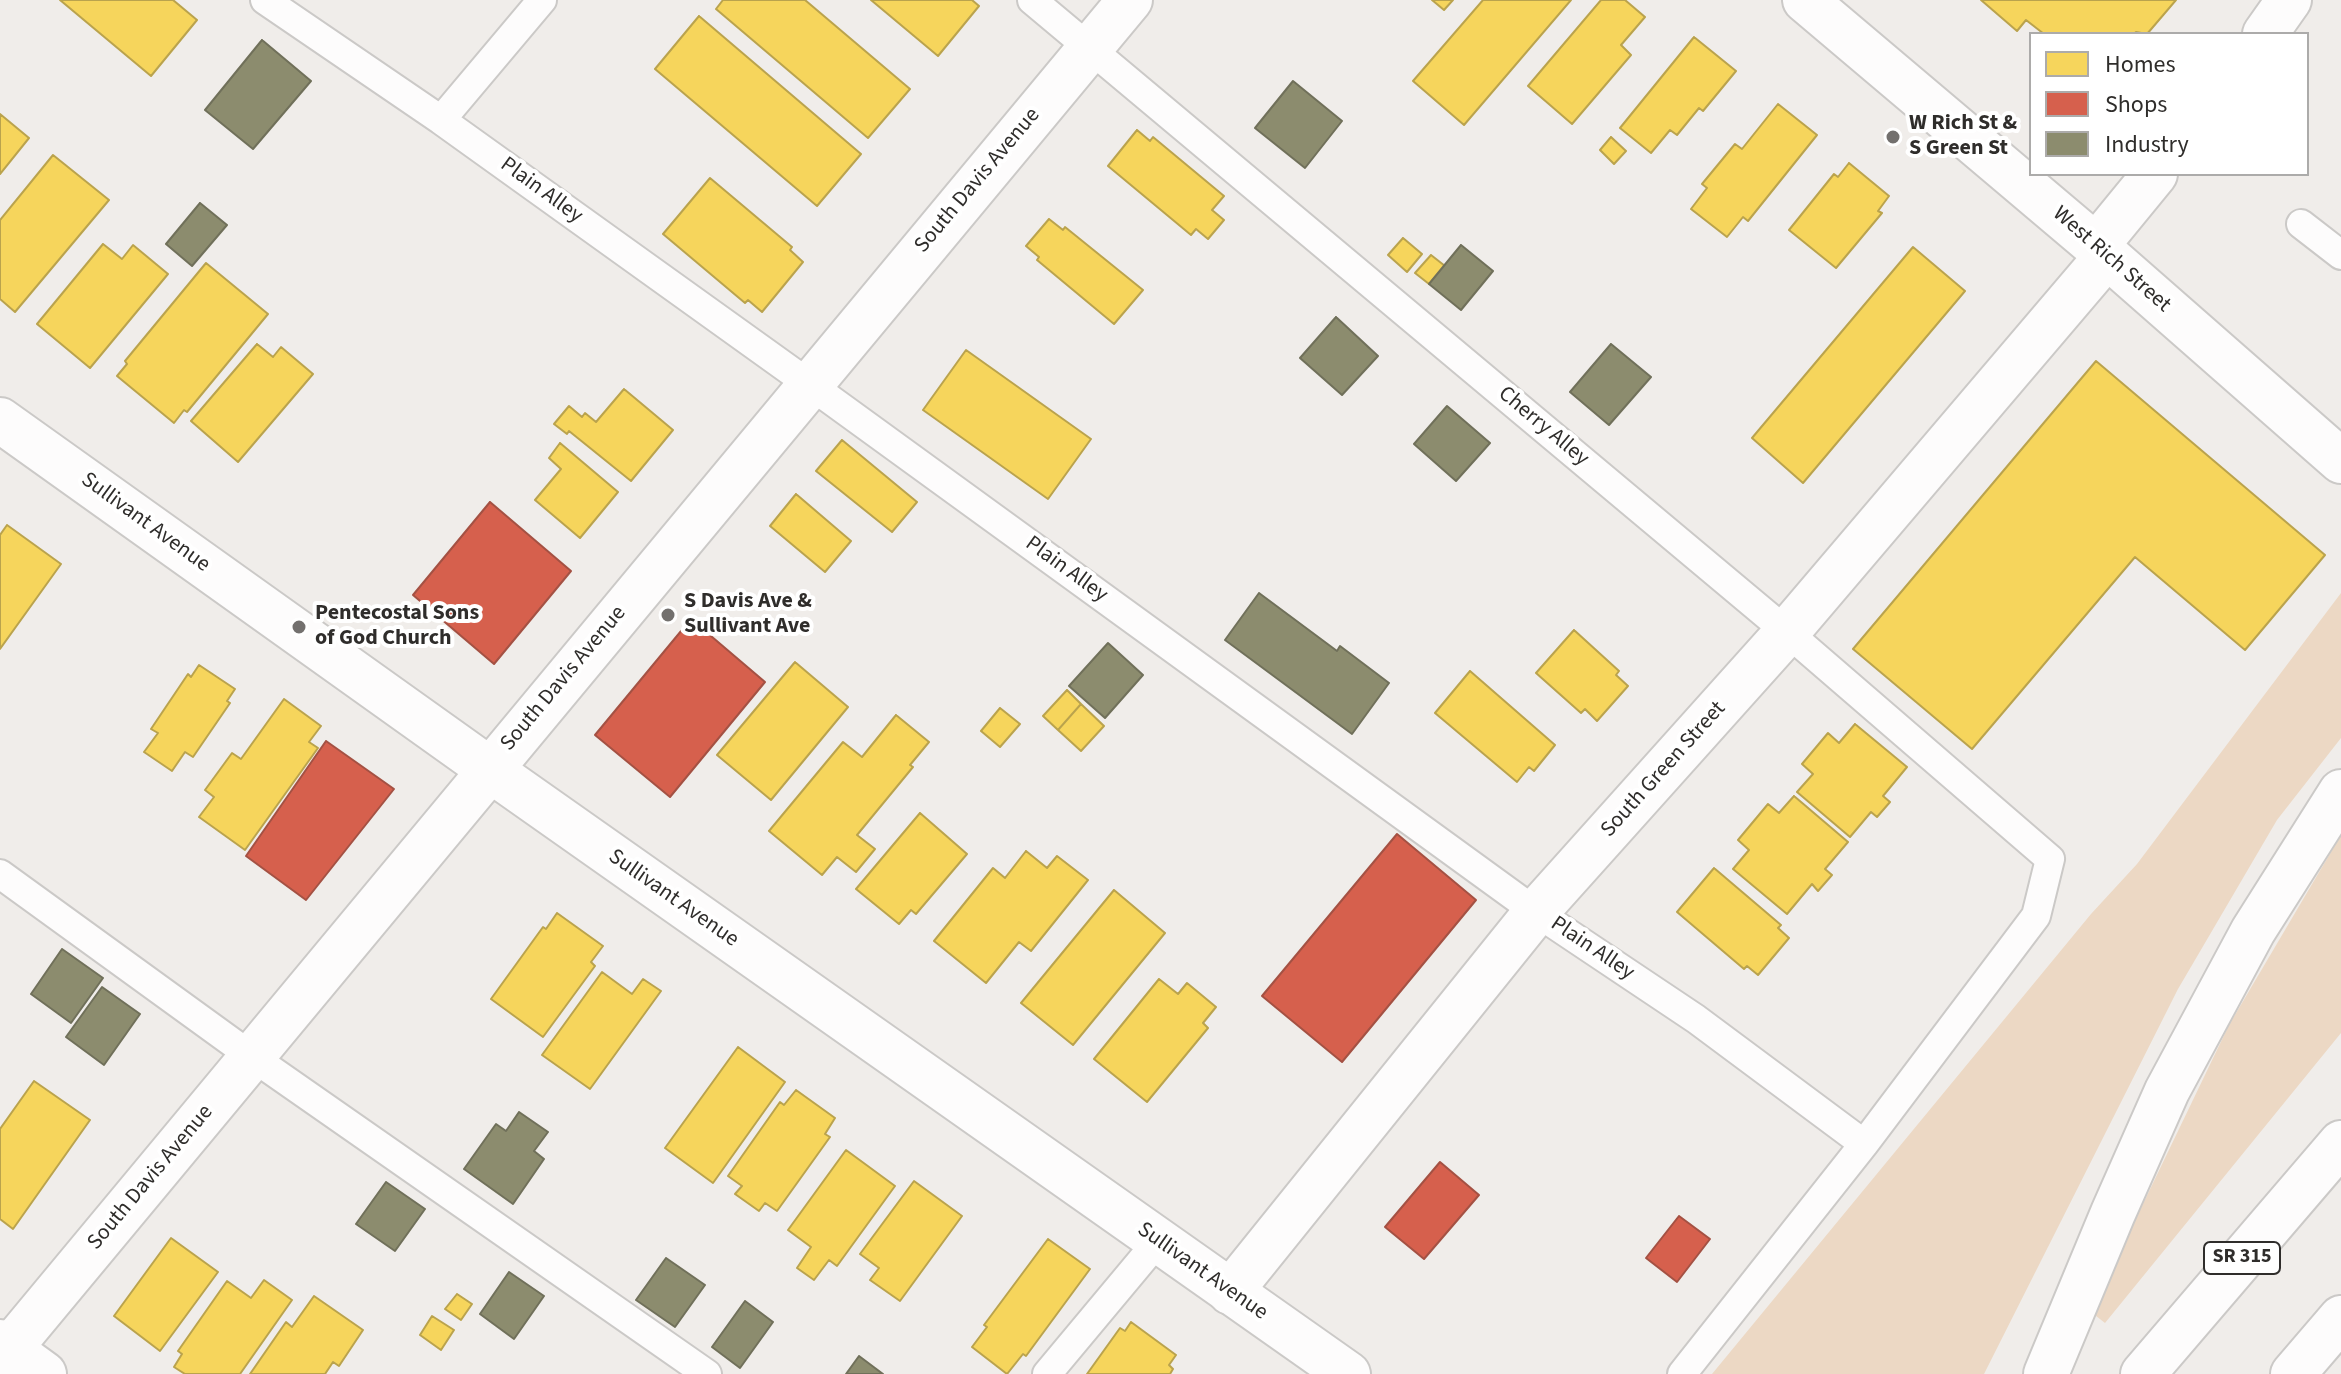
<!DOCTYPE html>
<style>
body{margin:0}
#map{position:relative;width:2341px;height:1374px;overflow:hidden;background:#f0edea;font-family:"Source Sans 3",sans-serif}
canvas{display:block}
.legend{position:absolute;left:2029px;top:32px;width:280px;height:144px;box-sizing:border-box;background:#fff;border:2px solid #acabaa;margin:0;padding:10px 14px;list-style:none;font-size:24px;color:#2f2d2b}
.legend li{display:flex;align-items:center;gap:16px;height:40px}
.legend b{width:40px;border:2px solid #acabaa}
</style>
<div id="map">
<canvas width="2341" height="1374"></canvas>
<ul class="legend">
<li><b style="height:22px;background:#f6d55c"></b>Homes</li>
<li><b style="height:22px;background:#d6604d"></b>Shops</li>
<li><b style="height:22px;background:#8c8c6e"></b>Industry</li>
</ul>
</div>
<script>
const c = document.querySelector('canvas').getContext('2d');
c.lineJoin = 'round';
function fill(path, color) { c.fillStyle = color; c.fill(path, 'evenodd'); }
const poly = rows => new Path2D(rows.map(r => 'M' + r).join(''));
function trace(path, color, width, dash) { c.strokeStyle = color; c.lineWidth = width; c.lineCap = dash ? 'butt' : 'round'; c.setLineDash(dash || []); c.stroke(path); }
function label(font, color, halo, rows, align = 'center') {
  c.font = font + ' "Source Sans 3",sans-serif'; c.lineWidth = 8; c.setLineDash([]); c.textBaseline = 'middle'; c.strokeStyle = halo; c.fillStyle = color; for (const [text, x, y, turn = 0] of rows) {
    c.save(); c.translate(x, y); c.rotate((+turn || 0) * Math.PI / 180); c.textAlign = isNaN(turn) ? turn : align; if (halo) c.strokeText(text, 0, 0); c.fillText(text, 0, 0); c.restore();
  }
}
fill(poly([
 [2341,593,2341,738,2277,820,2178,989,1984,1374,1712,1374,2091,914,2137,864],
 [2341,835,2341,1033,2105,1323,2091,1312,2229,1025]
]), '#ecd8c4');
const homes = poly([
 [60,0,173,0,197,20,151,76,60,0],
 [723,0,805,0,910,89,868,138,716,9,723,0],
 [871,0,972,0,979,6,938,56,871,0],
 [1432,0,1453,0,1444,10,1432,0],
 [1483,0,1571,0,1464,125,1413,81,1483,0],
 [1601,0,1625,0,1645,17,1621,45,1631,55,1572,124,1528,86,1601,0],
 [1981,0,2176,0,2147,34,2136,32,2134,34,2044,34,2026,20,2017,31,1981,0],
 [699,16,861,154,817,206,655,69,699,16],
 [1694,37,1736,71,1703,111,1699,108,1677,135,1670,130,1651,153,1620,128,1694,37],
 [1778,104,1817,135,1748,221,1743,217,1727,237,1691,209,1707,188,1702,184,1735,144,1742,149,1778,104],
 [0,114,29,138,0,174,0,114],
 [1137,130,1150,141,1153,137,1224,196,1212,210,1224,220,1208,239,1196,229,1191,235,1108,166,1137,130],
 [1611,137,1626,151,1614,164,1600,150,1611,137],
 [53,155,109,200,15,312,0,299,0,220,53,155],
 [1849,163,1889,196,1878,211,1882,213,1836,268,1789,230,1834,174,1838,177,1849,163],
 [710,178,792,247,790,250,803,262,762,312,748,300,745,303,663,234,710,178],
 [1049,219,1063,230,1065,227,1143,290,1114,324,1037,260,1039,257,1026,246,1049,219],
 [1403,238,1422,254,1407,272,1388,255,1403,238],
 [103,244,122,259,133,245,168,274,90,368,37,324,103,244],
 [1913,247,1965,291,1803,483,1752,438,1913,247],
 [1431,255,1445,266,1429,284,1415,273,1431,255],
 [206,263,268,314,187,412,184,410,174,423,117,376,127,364,125,361,206,263],
 [257,344,273,357,281,347,313,374,238,462,191,421,257,344],
 [966,350,1091,439,1048,499,923,410,966,350],
 [2096,361,2325,555,2245,650,2135,557,1972,749,1853,649,2096,361],
 [624,389,673,430,631,481,569,431,567,434,554,424,569,406,582,417,585,413,596,422,624,389],
 [842,440,917,502,892,532,816,471,842,440],
 [560,443,618,492,580,538,535,500,561,469,549,458,560,443],
 [796,494,851,541,825,572,770,526,796,494],
 [7,525,61,564,0,649,0,535,7,525],
 [1574,630,1619,671,1616,675,1628,686,1597,721,1585,709,1581,713,1536,673,1574,630],
 [795,662,848,707,771,800,717,755,795,662],
 [199,665,235,689,227,701,230,703,193,757,185,752,172,771,144,752,158,733,151,729,188,674,191,677,199,665],
 [1470,671,1555,745,1534,771,1529,767,1517,782,1435,713,1470,671],
 [1067,690,1081,704,1058,730,1043,716,1067,690],
 [284,699,321,726,309,742,318,748,245,850,199,817,214,797,205,790,232,753,241,759,284,699],
 [1081,704,1104,726,1081,751,1058,730,1081,704],
 [1000,708,1020,724,1000,747,981,731,1000,708],
 [896,715,929,742,910,765,913,767,857,835,875,849,856,872,837,857,822,875,769,831,843,742,862,757,896,715],
 [1855,724,1907,767,1883,796,1890,802,1877,817,1871,812,1850,837,1797,792,1813,774,1802,764,1828,733,1839,743,1855,724],
 [1794,796,1848,842,1825,869,1832,875,1818,891,1812,884,1787,914,1733,869,1749,850,1738,840,1768,804,1779,813,1794,796],
 [920,813,967,854,916,914,911,910,899,924,856,889,920,813],
 [1026,851,1047,868,1057,856,1088,880,1031,951,1019,942,986,983,934,941,993,868,1005,878,1026,851],
 [1714,868,1781,925,1778,928,1789,938,1758,975,1747,966,1744,969,1677,912,1714,868],
 [1114,890,1165,933,1073,1045,1021,1003,1114,890],
 [557,913,603,946,591,962,595,966,543,1037,491,999,543,927,546,929,557,913],
 [602,972,632,994,643,979,661,991,590,1089,542,1055,602,972],
 [1159,979,1178,994,1187,983,1216,1007,1203,1023,1208,1028,1147,1102,1094,1059,1159,979],
 [738,1047,785,1082,713,1183,665,1148,738,1047],
 [34,1081,90,1120,13,1229,0,1219,0,1129,34,1081],
 [796,1090,835,1118,825,1134,830,1137,777,1211,765,1203,759,1211,735,1194,742,1186,728,1176,780,1102,784,1105,796,1090],
 [846,1150,895,1186,837,1266,829,1260,814,1280,797,1268,811,1247,788,1230,846,1150],
 [914,1181,962,1216,900,1301,870,1280,879,1268,860,1254,914,1181],
 [171,1238,218,1272,160,1351,114,1316,171,1238],
 [1048,1239,1090,1269,1026,1356,1023,1354,1007,1374,972,1347,987,1327,984,1325,1048,1239],
 [264,1280,292,1300,240,1374,185,1374,174,1367,182,1354,178,1351,227,1281,251,1298,264,1280],
 [457,1294,472,1304,461,1320,445,1309,457,1294],
 [314,1296,363,1330,339,1366,333,1362,325,1374,250,1374,286,1322,292,1327,314,1296],
 [432,1316,454,1330,441,1350,420,1335,432,1316],
 [1131,1322,1176,1355,1169,1365,1173,1369,1170,1374,1087,1374,1120,1328,1125,1331,1131,1322]
]);
fill(homes, '#f6d55c');
trace(homes, '#baa34d', 2);
const shops = poly([
 [490,502,571,571,494,664,413,595,490,502],
 [691,619,765,682,670,797,595,735,691,619],
 [326,741,394,789,306,900,246,856,326,741],
 [1397,834,1476,900,1342,1062,1262,996,1397,834],
 [1440,1162,1479,1195,1424,1259,1385,1227,1440,1162],
 [1679,1216,1710,1239,1677,1282,1646,1258,1679,1216]
]);
fill(shops, '#d6604d');
trace(shops, '#a45143', 2);
const industry = poly([
 [262,40,311,81,253,149,205,110,262,40],
 [1293,81,1342,121,1305,168,1255,128,1293,81],
 [200,203,227,225,192,266,166,244,200,203],
 [1461,245,1493,271,1461,310,1429,284,1461,245],
 [1336,317,1378,356,1342,395,1300,358,1336,317],
 [1611,344,1651,377,1609,425,1570,392,1611,344],
 [1447,406,1490,443,1456,481,1414,444,1447,406],
 [1259,593,1337,651,1340,646,1389,683,1352,734,1225,640,1259,593],
 [1108,643,1143,675,1105,718,1069,686,1108,643],
 [62,949,103,978,71,1023,31,994,62,949],
 [102,987,140,1014,104,1065,66,1037,102,987],
 [519,1112,548,1132,534,1151,544,1159,513,1204,464,1169,496,1124,506,1131,519,1112],
 [386,1182,425,1209,395,1251,356,1224,386,1182],
 [666,1258,705,1285,675,1327,636,1300,666,1258],
 [509,1272,544,1296,514,1339,480,1314,509,1272],
 [745,1301,773,1322,740,1368,712,1347,745,1301],
 [859,1356,883,1374,846,1374,859,1356]
]);
fill(industry, '#8c8c6e');
trace(industry, '#70705a', 2);
const service = poly([
 [265,0,441,120,809,384,1536,912,1696,1019,1864,1144],
 [1032,0,1787,632,2050,859,2036,916,1864,1144,1682,1374],
 [441,120,542,0],
 [2301,224,2341,255],
 [0,874,251,1056,707,1374],
 [1047,1374,1158,1241]
]);
const minor = poly([
 [2265,34,2289,0],
 [2096,246,2155,174],
 [1230,1292,1536,912,1787,632,2107,256],
 [0,1342,44,1374]
]);
const tertiary = poly([
 [1805,0,2096,246,2341,461],
 [0,420,489,769,1348,1374],
 [0,1360,1130,0]
]);
const motorway = poly([
 [2046,1374,2113,1213,2167,1091,2253,931,2341,792],
 [2143,1374,2341,1143],
 [2293,1374,2341,1318]
]);
trace(service, '#cbc9c7', 32);
trace(minor, '#cbc9c7', 48);
trace(tertiary, '#cbc9c7', 48);
trace(motorway, '#cbc9c7', 48);
trace(service, '#fdfcfc', 28);
trace(minor, '#fdfcfc', 44);
trace(tertiary, '#fdfcfc', 44);
trace(motorway, '#fdfcfc', 44);
for (const [x, y, r, color] of [
 [1893,137,8,"#73706e"],
 [668,615,8,"#73706e"],
 [299,627,8,"#73706e"]
]) { const dot = new Path2D(); dot.arc(x, y, r, 0, 2 * Math.PI); c.fillStyle = color; c.fill(dot); trace(dot, '#fff', 3); }
for (const [x, y, w] of [
 [2242,1258,76]
]) { const box = new Path2D(); box.roundRect(x - w / 2, y - 16, w, 32, 6); c.fillStyle = '#fff'; c.fill(box); trace(box, '#2f2d2b', 2); }
label('bold 20px', '#2f2d2b', null, [
 ["SR 315",2242,1258]
]);
label('bold 22px', '#2f2d2b', '#fff', [
 ["W Rich St &",1909,124],
 ["S Green St",1909,149],
 ["S Davis Ave &",684,602],
 ["Sullivant Ave",684,627],
 ["Pentecostal Sons",315,614],
 ["of God Church",315,639]
], 'left');
label('22px', '#2f2d2b', '#fff', [
 ["South Davis Avenue",978,181,-50],
 ["Plain Alley",541,191,36],
 ["West Rich Street",2111,260,41],
 ["Cherry Alley",1543,427,40],
 ["Sullivant Avenue",145,523,36],
 ["Plain Alley",1066,570,36],
 ["South Davis Avenue",564,679,-50],
 ["South Green Street",1664,770,-48],
 ["Sullivant Avenue",673,899,35],
 ["Plain Alley",1592,949,34],
 ["South Davis Avenue",151,1178,-50],
 ["Sullivant Avenue",1202,1272,35]
]);
</script>
